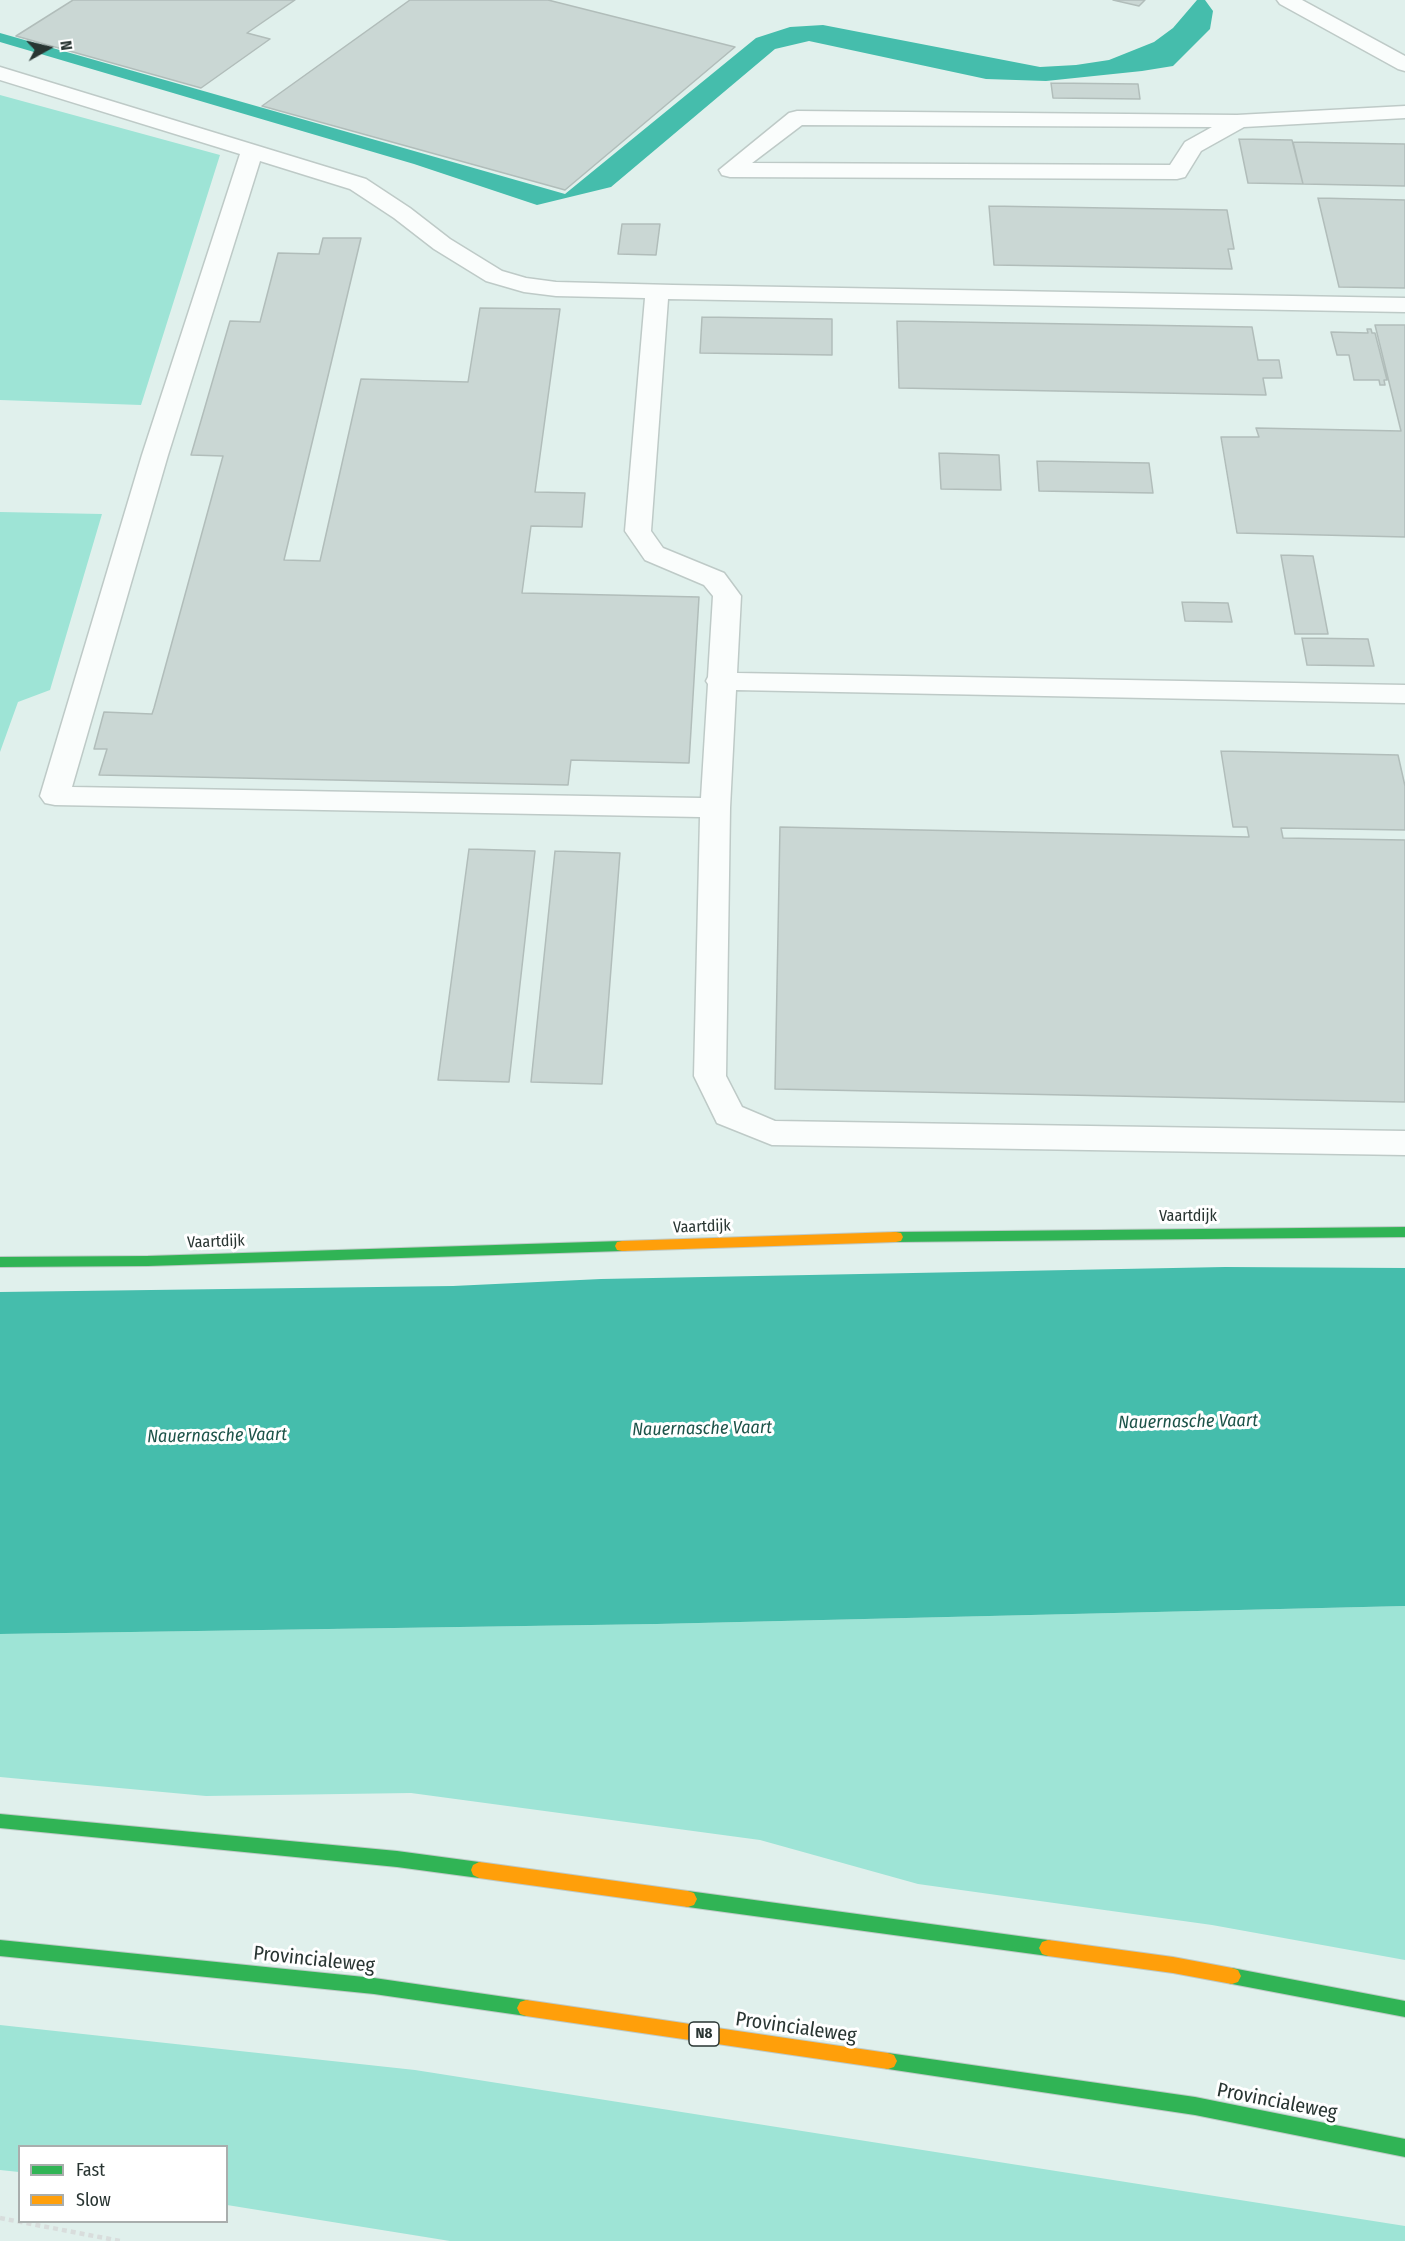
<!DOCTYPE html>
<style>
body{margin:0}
#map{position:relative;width:1405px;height:2241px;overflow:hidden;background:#e0f0ec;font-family:"Fira Sans Condensed",sans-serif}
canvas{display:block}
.legend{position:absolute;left:18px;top:2145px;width:210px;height:78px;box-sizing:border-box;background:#fff;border:2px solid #a9aead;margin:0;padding:8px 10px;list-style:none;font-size:18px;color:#293532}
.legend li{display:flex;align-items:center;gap:12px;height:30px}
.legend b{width:30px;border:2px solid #a9aead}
.north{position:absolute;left:18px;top:18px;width:60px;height:60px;-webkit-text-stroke:4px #fff;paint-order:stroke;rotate:82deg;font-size:16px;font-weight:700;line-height:24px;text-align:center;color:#293532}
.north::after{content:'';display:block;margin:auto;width:21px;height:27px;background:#293532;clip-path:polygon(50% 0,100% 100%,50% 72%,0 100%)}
</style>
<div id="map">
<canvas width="1405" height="2241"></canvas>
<ul class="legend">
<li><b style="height:8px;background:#30b455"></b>Fast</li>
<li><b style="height:8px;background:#ff9f0a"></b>Slow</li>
</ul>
<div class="north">N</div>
</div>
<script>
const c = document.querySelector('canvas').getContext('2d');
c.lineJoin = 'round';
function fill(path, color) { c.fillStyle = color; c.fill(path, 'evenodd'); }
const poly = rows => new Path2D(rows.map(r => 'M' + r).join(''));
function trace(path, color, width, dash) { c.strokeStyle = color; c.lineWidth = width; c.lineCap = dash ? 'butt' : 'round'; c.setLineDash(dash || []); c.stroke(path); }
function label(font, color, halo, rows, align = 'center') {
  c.font = font + ' "Fira Sans Condensed",sans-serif'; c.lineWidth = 6; c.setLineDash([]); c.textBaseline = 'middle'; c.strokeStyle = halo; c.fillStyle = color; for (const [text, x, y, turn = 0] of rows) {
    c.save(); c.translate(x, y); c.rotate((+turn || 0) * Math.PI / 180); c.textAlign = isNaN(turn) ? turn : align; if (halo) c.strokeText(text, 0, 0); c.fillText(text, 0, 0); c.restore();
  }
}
fill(poly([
 [0,95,220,155,141,405,0,400],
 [0,512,102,514,50,690,18,702,0,752],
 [1405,1606,1405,1960,1212,1925,918,1884,760,1840,411,1793,206,1796,0,1777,0,1634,657,1624],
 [0,2025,415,2070,1405,2226,1405,2241,450,2241,227,2205,226,2146,20,2146,19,2172,0,2170]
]), '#9ee4d6');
fill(poly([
 [1197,0,1205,0,1213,11,1210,29,1173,66,1142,71,1046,81,986,79,809,41,775,49,611,187,537,205,414,164,0,42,0,33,565,194,756,38,790,27,823,25,1040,67,1076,65,1109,60,1154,42,1173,28],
 [1225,1267,1405,1268,1405,1606,657,1624,0,1634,0,1292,453,1286,601,1279]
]), '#45bdac');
const building = poly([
 [73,0,295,0,247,33,270,39,201,88,16,36,73,0],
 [410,0,548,0,735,47,565,190,262,106,410,0],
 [1113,0,1145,0,1139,6,1113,0],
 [1051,83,1138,84,1140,99,1053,98,1051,83],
 [1239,139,1292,140,1303,184,1248,183,1239,139],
 [1293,142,1405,144,1405,186,1303,184,1293,142],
 [1318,198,1405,200,1405,288,1339,287,1318,198],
 [989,206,1227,210,1234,249,1228,249,1232,269,994,265,989,206],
 [622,224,660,224,656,255,618,254,622,224],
 [323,238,361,238,284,560,320,561,361,379,468,382,480,308,560,309,535,492,585,493,582,527,531,526,522,593,699,597,689,763,571,760,568,785,99,775,107,749,94,749,104,712,152,714,154,708,223,456,191,455,230,321,260,322,278,253,319,254,323,238],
 [702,317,832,319,832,355,700,353,702,317],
 [897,321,1252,327,1258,360,1279,360,1282,378,1263,378,1266,395,899,388,897,321],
 [1375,325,1405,325,1405,537,1237,533,1221,437,1259,437,1256,428,1401,431,1375,325],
 [1367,329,1371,329,1372,333,1375,333,1387,380,1384,380,1385,385,1380,385,1379,380,1354,380,1349,355,1337,355,1331,332,1368,333,1367,329],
 [939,453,999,455,1001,490,941,489,939,453],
 [1037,461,1149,463,1153,493,1039,491,1037,461],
 [1281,555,1313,556,1328,634,1295,634,1281,555],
 [1182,602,1228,603,1232,622,1185,621,1182,602],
 [1302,638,1368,639,1374,666,1307,665,1302,638],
 [1221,751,1398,755,1405,786,1405,830,1281,828,1283,838,1405,840,1405,1102,775,1089,780,827,1249,837,1247,827,1233,827,1221,751],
 [469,849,535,851,509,1082,438,1080,469,849],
 [555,851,620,853,602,1084,531,1082,555,851]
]);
fill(building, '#cad7d4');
trace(building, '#b1bdba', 1.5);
const lane = poly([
 [1277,0,1302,0,1405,56,1405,71,1398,69,1280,4,1277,0],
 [0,67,366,179,410,208,450,239,502,271,526,278,556,282,673,285,1405,298,1405,312,668,299,651,531,663,548,724,573,741,596,737,673,1405,685,1405,703,736,690,730,808,726,1076,742,1107,775,1121,1405,1131,1405,1155,772,1145,717,1123,694,1076,700,817,55,805,45,803,40,796,142,455,240,154,0,80,0,67],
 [260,161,350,189,394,218,434,249,486,281,524,292,556,296,645,298,625,531,645,560,704,585,713,596,708,677,706,681,708,684,701,798,72,787,168,455,260,161],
 [1405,106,1405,118,1244,127,1201,151,1185,177,1177,179,730,177,722,175,719,170,789,113,797,111,1237,115,1405,106],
 [802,125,1212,127,1185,142,1170,165,752,163,802,125]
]);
const fast = poly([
 [1405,1227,1405,1237,896,1242,891,1241,889,1237,891,1233,896,1232,1405,1227],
 [622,1241,627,1242,629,1246,627,1250,622,1251,148,1266,0,1267,0,1257,148,1256,622,1241],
 [0,1814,397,1851,479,1862,485,1865,487,1870,485,1875,479,1878,397,1867,0,1828,0,1814],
 [688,1891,1048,1940,1054,1942,1057,1948,1054,1954,1048,1956,688,1907,682,1905,679,1899,682,1893,688,1891],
 [0,1940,374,1978,526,2000,532,2002,535,2008,532,2014,526,2016,374,1994,0,1956,0,1940],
 [1232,1968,1405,2001,1405,2017,1232,1984,1226,1982,1223,1976,1226,1970,1232,1968],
 [888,2053,1195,2097,1405,2139,1405,2157,1195,2115,888,2069,882,2067,879,2061,882,2055,888,2053]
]);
const slow = poly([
 [896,1232,901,1233,903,1237,901,1241,896,1242,622,1251,617,1250,615,1246,617,1242,622,1241,896,1232],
 [479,1862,688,1891,694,1893,697,1899,694,1905,688,1907,479,1878,473,1875,471,1870,473,1865,479,1862],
 [1048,1940,1173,1957,1232,1968,1238,1970,1241,1976,1238,1982,1232,1984,1173,1973,1048,1956,1042,1954,1039,1948,1042,1942,1048,1940],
 [526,2000,888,2053,894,2055,897,2061,894,2067,888,2069,526,2016,520,2014,517,2008,520,2002,526,2000]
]);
trace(lane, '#becac7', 3);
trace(fast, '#becac7', 2);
trace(slow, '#becac7', 2);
trace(poly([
 [0,2218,120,2241]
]), '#d8dddc', 4.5, [5, 4]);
fill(lane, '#fafdfc');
fill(fast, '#30b455');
fill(slow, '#ff9f0a');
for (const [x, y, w] of [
 [704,2034,30]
]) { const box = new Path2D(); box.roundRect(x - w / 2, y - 12, w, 24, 4.5); c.fillStyle = '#fff'; c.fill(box); trace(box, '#293532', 1.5); }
label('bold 15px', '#293532', null, [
 ["N8",704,2034]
]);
label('16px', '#293532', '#fff', [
 ["Vaartdijk",1188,1217],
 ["Vaartdijk",702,1227,-2],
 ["Vaartdijk",216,1242,-2]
]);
label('italic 18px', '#1c5349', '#fff', [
 ["Nauernasche Vaart",1188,1422,-1],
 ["Nauernasche Vaart",702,1429,-1],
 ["Nauernasche Vaart",217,1436,-1]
]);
label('20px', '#293532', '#fff', [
 ["Provincialeweg",314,1960,6],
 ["Provincialeweg",796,2028,8],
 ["Provincialeweg",1277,2102,11]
]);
</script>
